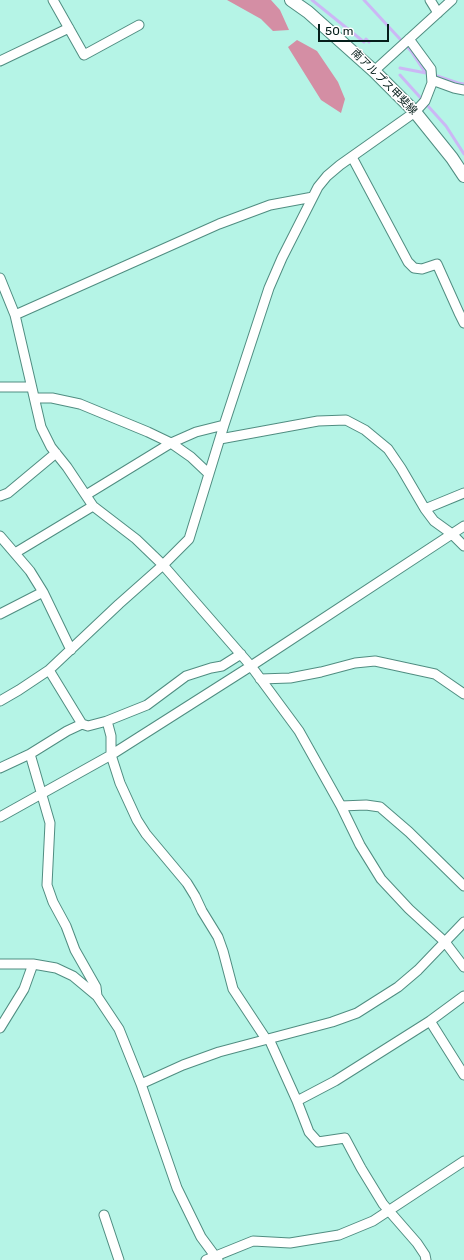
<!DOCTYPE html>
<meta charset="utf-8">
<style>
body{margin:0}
#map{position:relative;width:464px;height:1260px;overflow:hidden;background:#b5f4e6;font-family:Rubik,sans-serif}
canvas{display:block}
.scale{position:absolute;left:318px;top:24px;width:71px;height:18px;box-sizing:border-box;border:2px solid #051e1a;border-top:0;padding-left:5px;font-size:12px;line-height:14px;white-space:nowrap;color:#051e1a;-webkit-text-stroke:3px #fff;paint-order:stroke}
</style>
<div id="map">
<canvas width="464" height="1260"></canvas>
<div class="scale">50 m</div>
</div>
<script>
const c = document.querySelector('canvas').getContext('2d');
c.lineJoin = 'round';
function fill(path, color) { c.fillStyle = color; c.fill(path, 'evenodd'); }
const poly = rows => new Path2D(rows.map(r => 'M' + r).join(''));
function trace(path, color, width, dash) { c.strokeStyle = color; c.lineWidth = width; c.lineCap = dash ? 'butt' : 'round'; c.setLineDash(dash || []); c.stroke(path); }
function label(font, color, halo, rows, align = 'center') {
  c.font = font + ' Rubik,"Noto Sans JP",sans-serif'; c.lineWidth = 3; c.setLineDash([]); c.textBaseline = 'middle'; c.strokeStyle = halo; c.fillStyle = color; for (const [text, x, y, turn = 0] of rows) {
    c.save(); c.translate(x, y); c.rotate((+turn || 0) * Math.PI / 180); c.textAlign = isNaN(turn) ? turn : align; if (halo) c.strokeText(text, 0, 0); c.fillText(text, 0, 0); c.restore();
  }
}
fill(poly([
 [227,0,271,0,280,10,289,30,273,31,261,19],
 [297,40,317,51,338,82,345,99,341,113,321,100,288,47]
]), '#d48ea4');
trace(poly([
 [312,0,364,42,366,39,369,42],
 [364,0,411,51,425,72],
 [400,68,426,73],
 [400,75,446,126,464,154],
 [437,76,458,83,464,84]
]), '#cbb7f5', 3);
const minor = poly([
 [53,0,84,55,139,25],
 [430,0,438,13],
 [0,61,69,28],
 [374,71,452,0],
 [432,80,454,88,464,90],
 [352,157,408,262,414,268,422,269,437,264,459,313,464,323],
 [0,278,15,315,41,427,51,447,67,467,93,506,136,539,163,565,251,666,299,731,341,806,360,845,381,879,409,909,445,942,464,967],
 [15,315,219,224,270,205,313,197],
 [0,387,31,387],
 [35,398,52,398,80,404,148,432,171,443,191,457,209,474],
 [220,439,318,421,346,420,365,430,388,449,401,468,425,509,434,521,452,534,464,546],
 [86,495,171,443,196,432,224,425],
 [0,496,8,493,56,453],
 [425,509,464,493],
 [0,536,30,571,43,592,71,650],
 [15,553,93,506],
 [0,614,43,592],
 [49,670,82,724,88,726,107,721,111,736,111,755,120,783,137,820,146,834,187,883,195,896,202,911,218,937,223,951,233,989,266,1039],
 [260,679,290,678,321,672,355,663,375,661,435,674,464,694],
 [0,701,19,690,49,670,119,604,163,565,189,539,224,425,269,288,282,258,318,187,327,176,340,165,415,112,425,101,432,83,431,69,409,39],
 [107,721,147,705,186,676,211,668,222,666,241,654],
 [30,754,50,823,47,885,53,902,66,926,75,950,96,987,97,996],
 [0,768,30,754,67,731,82,724],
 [341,806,366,805,380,807,409,832,464,886],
 [0,817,111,755,251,666,464,526],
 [0,964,33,964,56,968,73,976,97,996,119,1029,141,1084,177,1188,201,1237,218,1260],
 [430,1021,464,1075],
 [0,1028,24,989,33,964],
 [269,1039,297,1101,309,1132,318,1142,345,1138,361,1168,383,1204,417,1243,425,1255,426,1260],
 [141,1084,183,1065,219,1052,332,1022,357,1013,398,987,418,970,464,922],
 [297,1101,335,1081,430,1021,464,996],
 [104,1215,119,1260],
 [206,1260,253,1241,290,1243,339,1235,373,1221,464,1161]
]);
const major = poly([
 [291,0,308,12,374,71,415,112,452,158,464,176]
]);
trace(minor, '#508d81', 11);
trace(major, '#508d81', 14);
trace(minor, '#fff', 9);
trace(major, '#fff', 12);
label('11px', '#051e1a', '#fff', [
 ["南アルプス甲斐線",384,82,45]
]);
</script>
